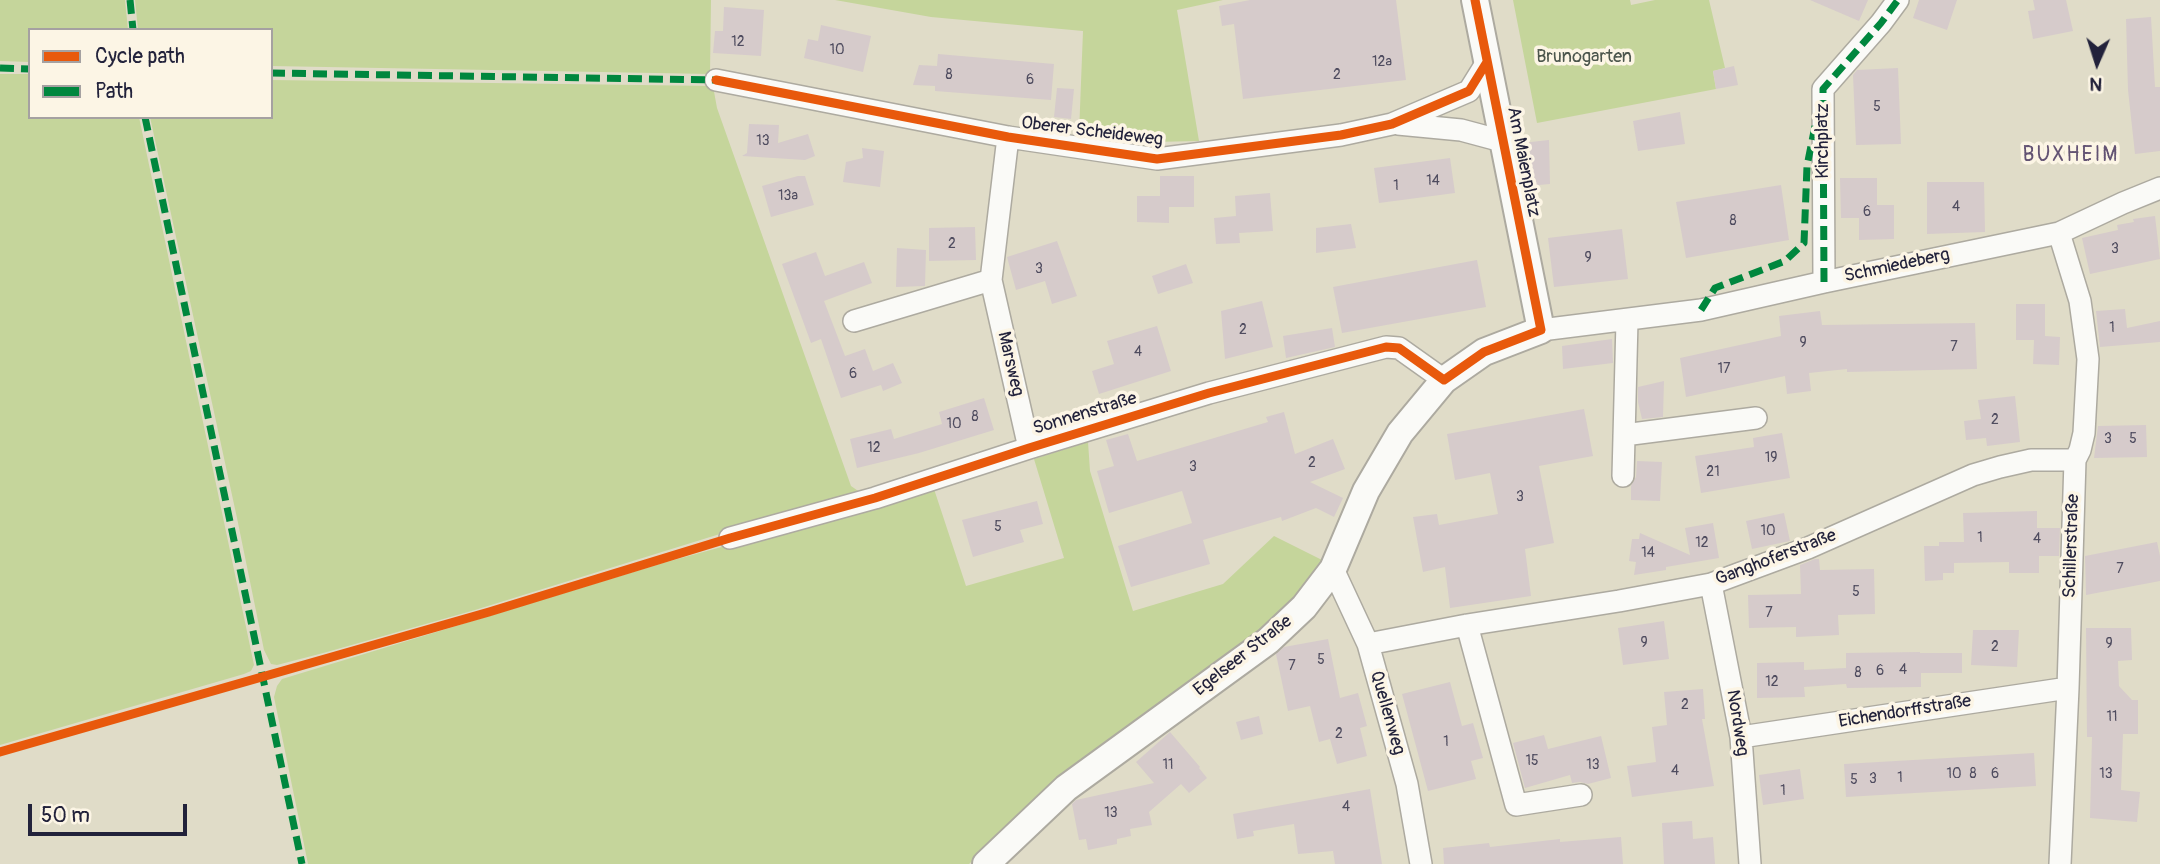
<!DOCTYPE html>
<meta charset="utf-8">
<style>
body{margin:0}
#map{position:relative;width:2160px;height:864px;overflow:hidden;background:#e0dcc8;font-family:Pangolin,sans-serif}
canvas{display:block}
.legend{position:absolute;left:28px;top:28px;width:245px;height:91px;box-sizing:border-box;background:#fcf5e5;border:2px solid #a5a1a1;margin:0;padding:9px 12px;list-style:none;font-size:21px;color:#22223b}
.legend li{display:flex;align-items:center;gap:14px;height:35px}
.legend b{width:35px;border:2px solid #a5a1a1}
.north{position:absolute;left:2062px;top:28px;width:70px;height:70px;-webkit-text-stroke:5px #fcf5e5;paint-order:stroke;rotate:183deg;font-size:19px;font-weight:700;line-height:28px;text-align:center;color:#22223b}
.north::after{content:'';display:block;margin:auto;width:24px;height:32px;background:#22223b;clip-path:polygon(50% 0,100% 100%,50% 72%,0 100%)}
.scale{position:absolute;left:28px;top:804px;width:159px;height:32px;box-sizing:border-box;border:4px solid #22223b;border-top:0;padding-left:9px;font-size:21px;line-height:24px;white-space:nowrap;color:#22223b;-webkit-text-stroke:5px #fcf5e5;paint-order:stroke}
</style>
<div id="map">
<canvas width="2160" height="864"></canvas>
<ul class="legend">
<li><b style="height:9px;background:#e8590c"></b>Cycle path</li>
<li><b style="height:9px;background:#00873e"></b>Path</li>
</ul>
<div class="north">N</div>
<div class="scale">50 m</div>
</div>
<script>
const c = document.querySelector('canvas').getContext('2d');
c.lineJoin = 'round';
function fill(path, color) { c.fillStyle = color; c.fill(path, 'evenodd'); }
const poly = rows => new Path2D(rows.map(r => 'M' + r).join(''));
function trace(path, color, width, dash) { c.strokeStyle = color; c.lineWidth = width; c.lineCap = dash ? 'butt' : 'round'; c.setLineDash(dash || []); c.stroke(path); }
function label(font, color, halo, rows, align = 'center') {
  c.font = font + ' Pangolin,sans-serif'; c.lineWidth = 7; c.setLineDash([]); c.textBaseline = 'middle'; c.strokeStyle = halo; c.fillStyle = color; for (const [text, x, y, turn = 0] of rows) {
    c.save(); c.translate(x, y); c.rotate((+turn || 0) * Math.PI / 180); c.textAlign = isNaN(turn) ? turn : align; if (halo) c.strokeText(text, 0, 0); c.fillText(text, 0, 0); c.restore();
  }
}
fill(poly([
 [0,0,125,0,128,30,30,30,30,62,0,61],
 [135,0,711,0,710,74,271,66,271,30,138,30],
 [835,0,1223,0,1177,10,1199,141,1152,142,1079,134,1083,31,931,17],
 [1513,0,1630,0,1631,5,1655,0,1709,0,1725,68,1713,71,1716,89,1537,123],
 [0,74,30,74,30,117,139,117,254,665,251,671,244,674,0,745],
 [271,80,713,86,717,108,851,486,864,495,723,533,475,610,327,652,277,665,271,664,264,650,237,518,150,117,271,117],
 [1088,442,1090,471,1133,611,1223,584,1274,536,1326,562,1263,634,1066,775,969,864,308,864,274,697,277,686,282,679,663,563,934,489,966,586,1064,558,1034,459]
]), '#c5d59b');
fill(poly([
 [1250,0,1396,0,1406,80,1243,99,1234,24,1222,26,1219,6],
 [1810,0,1868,0,1859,21],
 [1919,0,1957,0,1947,30,1913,18],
 [2033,0,2066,0,2073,31,2033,39,2028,11,2035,10],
 [724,7,764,10,761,56,713,53,715,31,723,31],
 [2151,17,2155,87,2160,87,2160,151,2135,154,2128,90,2126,19],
 [821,25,871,36,863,72,804,58,808,39,818,41],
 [938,54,1054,64,1051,100,935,91,935,86,913,85,919,65,937,66],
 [1734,66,1738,85,1716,89,1713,71],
 [1898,68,1901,144,1856,145,1853,75,1857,70],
 [1057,88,1074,89,1071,119,1054,117],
 [1680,112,1685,144,1638,151,1633,121],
 [749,124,779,125,778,143,808,134,815,156,805,160,742,156,747,153],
 [1549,140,1550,184,1528,186,1522,143],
 [862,148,884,151,880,187,843,182,846,162,863,158],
 [1450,158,1455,193,1379,203,1374,168],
 [798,176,805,176,814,205,771,217,762,186],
 [1160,176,1194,176,1194,207,1169,207,1169,223,1137,222,1137,196,1160,196],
 [1840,178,1877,178,1877,205,1894,205,1894,239,1859,240,1859,218,1841,218],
 [1927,182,1984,182,1985,232,1927,234],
 [1781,185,1789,240,1686,258,1676,202],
 [1270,193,1273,231,1239,233,1240,243,1216,244,1214,218,1236,216,1235,196],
 [2155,216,2160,259,2090,274,2082,238,2118,230,2117,225,2134,222,2133,219],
 [1351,224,1356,248,1316,253,1316,228],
 [975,227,976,260,929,261,929,228],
 [1622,229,1628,279,1554,287,1548,238],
 [1057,241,1077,296,1052,304,1045,281,1016,290,1007,257],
 [897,248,926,250,925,286,896,287],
 [816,252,825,276,864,262,872,283,824,301,845,356,865,349,873,371,893,363,902,383,883,391,881,385,841,398,821,339,811,343,782,264],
 [1477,260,1486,307,1342,333,1333,287],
 [1186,264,1193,283,1158,294,1152,276],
 [1262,301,1273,347,1225,359,1221,311],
 [2016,304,2045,304,2045,336,2060,337,2059,365,2033,364,2034,340,2016,340],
 [2125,309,2127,328,2160,321,2160,342,2100,347,2096,311],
 [1820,311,1822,325,1975,323,1977,369,1847,372,1847,369,1809,373,1811,391,1787,394,1785,376,1686,397,1680,358,1781,336,1779,316],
 [1157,326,1171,371,1099,394,1092,371,1114,364,1107,341],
 [1332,328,1335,347,1286,358,1283,336],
 [1612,339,1613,363,1563,369,1562,346],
 [1664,381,1663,417,1642,419,1638,402,1638,387],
 [2015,396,2020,442,1987,446,1986,438,1966,440,1964,421,1981,419,1978,400],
 [984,398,994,430,919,453,857,468,850,439,891,429,894,439,942,424,939,412],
 [1584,409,1593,456,1539,466,1554,543,1525,549,1531,596,1450,608,1445,567,1423,572,1413,517,1437,514,1439,525,1498,514,1490,473,1455,480,1447,434],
 [1284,412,1295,454,1333,439,1345,469,1310,482,1343,498,1334,517,1316,508,1282,521,1281,517,1203,540,1210,564,1131,587,1118,546,1192,523,1182,491,1109,513,1097,471,1114,466,1106,440,1128,434,1137,461,1268,422,1266,417],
 [2146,425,2147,457,2094,458,2098,426],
 [1782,433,1790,478,1701,493,1695,456,1754,447,1753,438],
 [1637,461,1662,462,1660,501,1631,500,1631,486,1636,477],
 [1037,501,1043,524,1020,530,1024,542,973,557,962,520],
 [2037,511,2037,528,2060,528,2059,556,2039,556,2039,573,2009,573,2009,562,1954,563,1954,573,1943,573,1943,580,1925,581,1924,546,1939,546,1939,542,1964,542,1963,513],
 [1784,513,1790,541,1752,549,1746,521],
 [1713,523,1719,558,1666,567,1666,570,1634,575,1636,562,1629,561,1632,539,1639,539,1640,533,1690,555,1685,528],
 [2157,542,2160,556,2160,581,2086,595,2085,556],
 [1815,559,1819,559,1820,570,1874,569,1875,614,1838,615,1839,635,1796,637,1796,627,1749,628,1748,595,1801,594,1800,565],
 [1664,621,1669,659,1623,665,1618,628],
 [2086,628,2131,628,2132,660,2118,661,2119,686,2132,700,2138,700,2138,734,2123,734,2121,790,2140,792,2137,822,2090,818,2092,737,2087,737],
 [1973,630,2019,630,2017,667,1971,665],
 [1328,639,1340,698,1358,693,1367,726,1360,728,1367,756,1337,764,1330,739,1319,742,1310,706,1288,711,1276,654,1284,647],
 [1920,652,1920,653,1962,653,1962,673,1921,673,1921,687,1847,688,1846,684,1804,687,1805,697,1757,698,1757,663,1804,662,1804,670,1846,668,1846,653],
 [1450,682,1462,726,1473,723,1483,758,1471,761,1476,779,1428,791,1402,694],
 [1703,689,1705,719,1702,719,1714,786,1632,797,1627,766,1656,762,1652,727,1667,725,1664,692],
 [1259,716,1263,734,1241,740,1236,722],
 [1170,732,1200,767,1199,768,1207,778,1189,793,1181,784,1149,812,1152,825,1130,829,1131,836,1117,839,1117,844,1088,850,1086,839,1079,840,1072,804,1076,800,1154,783,1136,762],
 [1544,735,1548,749,1601,736,1611,778,1588,784,1580,782,1572,783,1570,775,1525,788,1513,743],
 [2034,753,2036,786,1846,797,1844,764],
 [1800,769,1804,799,1763,805,1759,775],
 [1370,789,1382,864,1335,864,1333,851,1298,854,1294,824,1253,831,1254,836,1237,839,1233,814],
 [1692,821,1693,839,1713,837,1715,864,1664,864,1662,823],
 [1621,837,1623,864,1444,864,1443,848,1489,843,1490,847,1560,839,1560,842]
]), '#d6cbcb');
const minor = poly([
 [716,80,1008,137,1157,159,1341,135,1392,124,1469,91,1487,62],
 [1398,124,1461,130,1502,141],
 [1008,137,991,280,1029,448],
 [2059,233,2080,301,2088,359,2084,433,2080,450,2075,460,2068,688,2060,864],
 [1824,282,1823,89,1881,23,1898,0],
 [854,321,991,280],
 [1541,330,1701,310,1824,282,2059,233,2123,203,2160,188],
 [1624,435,1756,418],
 [1623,476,1627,321],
 [730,538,875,498,1029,448,1209,393,1386,347,1399,348,1444,380],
 [1333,569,1368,644,1407,784,1421,864],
 [1711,584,1741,737,1750,864],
 [1467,625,1516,805,1581,795],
 [1368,644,1467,625,1619,601,1711,584,1808,548,1973,475,2000,467,2031,460,2075,460],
 [1741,737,2068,688]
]);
const tertiary = poly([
 [986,864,1066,788,1268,641,1304,607,1333,569,1366,491,1400,433,1444,380,1484,352,1541,330,1475,0]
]);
trace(minor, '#adaaa0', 24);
trace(tertiary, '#adaaa0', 30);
trace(minor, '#fafaf7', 21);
trace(tertiary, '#fafaf7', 26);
trace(poly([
 [130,0,133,30],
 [0,68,30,69],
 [271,73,716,80],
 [145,117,302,864],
 [1824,282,1823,89,1881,23,1898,0],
 [1701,310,1715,288,1785,261,1804,243,1807,166,1817,116]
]), '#00873e', 7, [14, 7]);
trace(poly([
 [716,80,1008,137,1157,159,1341,135,1392,124,1469,91,1487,62],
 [0,752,489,612,730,538,875,498,1029,448,1209,393,1386,347,1399,348,1444,380,1484,352,1541,330,1475,0]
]), '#e8590c', 9);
label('14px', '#4f4c5f', null, [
 ["12",738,42],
 ["10",837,50],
 ["12a",1382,62],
 ["8",949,75],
 ["2",1337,75],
 ["6",1030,80],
 ["5",1877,107],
 ["13",763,141],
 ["14",1433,181],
 ["1",1396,186],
 ["13a",788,196],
 ["4",1956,207],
 ["6",1867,212],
 ["8",1733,221],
 ["2",952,244],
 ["3",2115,249],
 ["9",1588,258],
 ["3",1039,269],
 ["1",2112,328],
 ["2",1243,330],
 ["9",1803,343],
 ["7",1954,347],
 ["4",1138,352],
 ["17",1724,369],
 ["6",853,374],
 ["8",975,417],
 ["2",1995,420],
 ["10",954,424],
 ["3",2108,439],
 ["5",2133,439],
 ["12",874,448],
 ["19",1771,458],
 ["2",1312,463],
 ["3",1193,467],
 ["21",1713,472],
 ["3",1520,497],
 ["5",998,527],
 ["10",1768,531],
 ["1",1980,538],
 ["4",2037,539],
 ["12",1702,543],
 ["14",1648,553],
 ["7",2120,569],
 ["5",1856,592],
 ["7",1769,613],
 ["9",1644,643],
 ["9",2109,644],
 ["2",1995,647],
 ["5",1321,660],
 ["7",1292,666],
 ["4",1903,670],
 ["6",1880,671],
 ["8",1858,673],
 ["12",1772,682],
 ["2",1685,705],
 ["11",2112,717],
 ["2",1339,734],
 ["1",1446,742],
 ["15",1532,761],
 ["11",1168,765],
 ["13",1593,765],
 ["4",1675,771],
 ["10",1954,774],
 ["8",1973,774],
 ["6",1995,774],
 ["13",2106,774],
 ["1",1900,778],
 ["3",1873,779],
 ["5",1854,780],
 ["1",1783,791],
 ["4",1346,807],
 ["13",1111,813]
]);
label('18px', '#4c564d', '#fcf5e5', [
 ["Brunogarten",1584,57]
]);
label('18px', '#22223b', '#fcf5e5', [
 ["Oberer Scheideweg",1092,132,7],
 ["Kirchplatz",1823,141,-90],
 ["Am Maienplatz",1523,162,79],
 ["Schmiedeberg",1897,266,-12],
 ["Marsweg",1010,364,77],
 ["Sonnenstraße",1085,414,-17],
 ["Schillerstraße",2072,546,-88],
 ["Ganghoferstraße",1776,558,-21],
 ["Egelseer Straße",1243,656,-38],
 ["Eichendorffstraße",1905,712,-9],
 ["Quellenweg",1387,713,74],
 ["Nordweg",1737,723,81]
]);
c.letterSpacing = '2px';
label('21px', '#635373', '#fcf5e5', [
 ["BUXHEIM",2071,156]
]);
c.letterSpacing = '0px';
</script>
